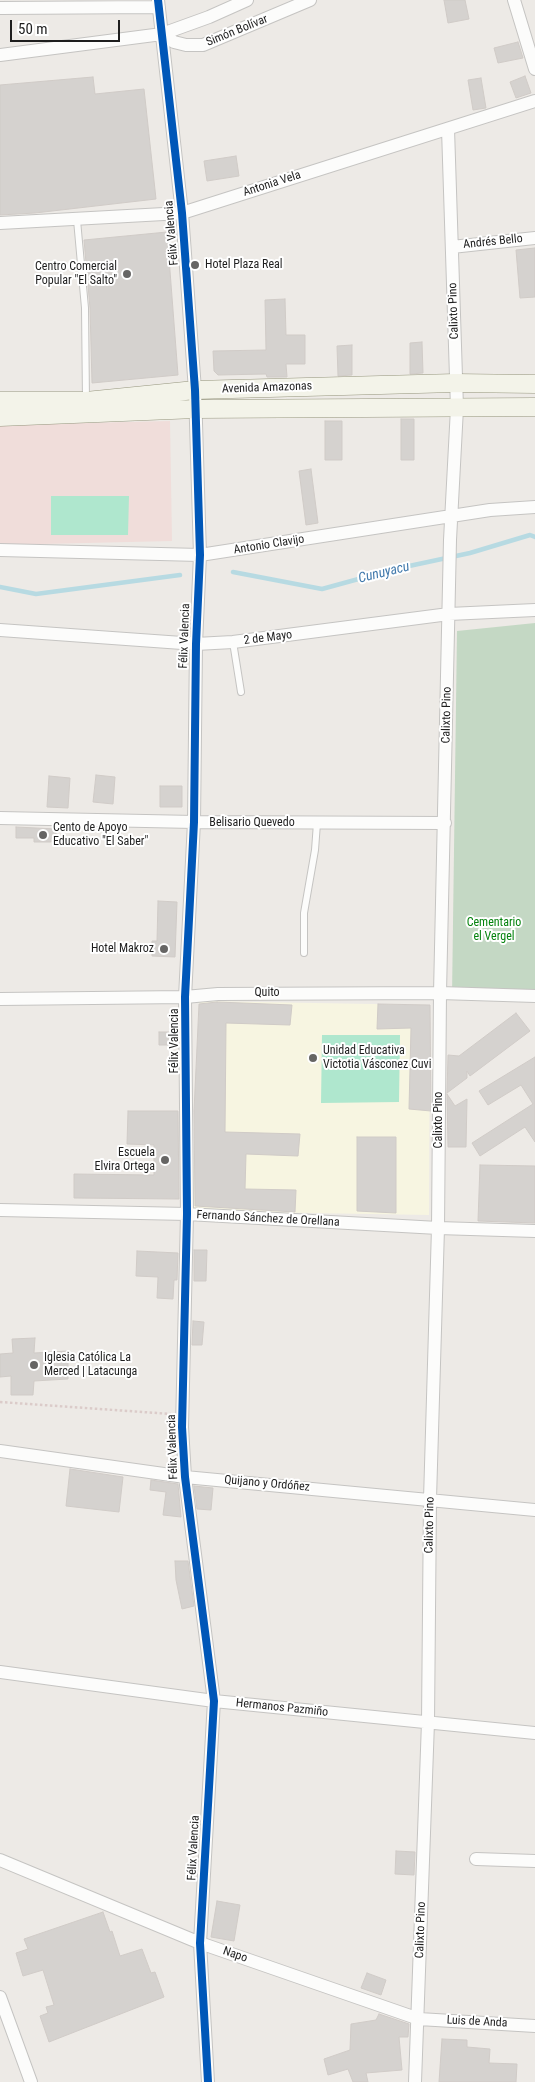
<!DOCTYPE html>
<meta charset="utf-8">
<style>
body{margin:0}
#map{position:relative;width:535px;height:2082px;overflow:hidden;background:#edeae6;font-family:"Roboto Condensed",sans-serif}
canvas{display:block}
.scale{position:absolute;left:10px;top:20px;width:110px;height:22px;box-sizing:border-box;border:2px solid #1e1e1e;border-top:0;padding-left:6px;font-size:15px;line-height:18px;white-space:nowrap;color:#1e1e1e;-webkit-text-stroke:4px #fff;paint-order:stroke}
</style>
<div id="map">
<canvas width="535" height="2082"></canvas>
<div class="scale">50 m</div>
</div>
<script>
const c = document.querySelector('canvas').getContext('2d');
c.lineJoin = 'round';
function fill(path, color) { c.fillStyle = color; c.fill(path, 'evenodd'); }
const poly = rows => new Path2D(rows.map(r => 'M' + r).join(''));
function trace(path, color, width, dash) { c.strokeStyle = color; c.lineWidth = width; c.lineCap = dash ? 'butt' : 'round'; c.setLineDash(dash || []); c.stroke(path); }
function label(font, color, halo, rows, align = 'center') {
  c.font = font + ' "Roboto Condensed",sans-serif'; c.lineWidth = 4; c.setLineDash([]); c.textBaseline = 'middle'; c.strokeStyle = halo; c.fillStyle = color; for (const [text, x, y, turn = 0] of rows) {
    c.save(); c.translate(x, y); c.rotate((+turn || 0) * Math.PI / 180); c.textAlign = isNaN(turn) ? turn : align; if (halo) c.strokeText(text, 0, 0); c.fillText(text, 0, 0); c.restore();
  }
}
fill(poly([
 [170,421,172,541,0,545,0,425]
]), '#f0ddda');
fill(poly([
 [199,1001,430,1005,429,1215,192,1211]
]), '#f7f5e1');
fill(poly([
 [535,623,535,996,452,996,457,631]
]), '#c4d8c4');
fill(poly([
 [51,496,129,496,128,535,51,535],
 [322,1035,400,1035,399,1102,321,1103]
]), '#afe7ce');
trace(poly([
 [233,572,322,589,395,569,470,553,530,535,535,537],
 [0,587,36,594,180,575]
]), '#b7dae2', 4.5);
const building = poly([
 [444,0,465,0,469,19,448,23,444,0],
 [518,42,523,58,498,63,494,48,518,42],
 [525,76,531,93,516,98,510,82,525,76],
 [93,77,95,94,144,89,156,199,35,213,0,215,0,85,93,77],
 [481,78,486,108,473,110,468,80,481,78],
 [236,156,239,176,207,181,204,161,236,156],
 [167,232,178,375,92,383,90,308,84,240,167,232],
 [535,248,535,297,520,298,516,250,535,248],
 [285,299,286,335,305,335,305,364,286,364,287,377,267,377,266,374,218,375,214,371,213,351,266,350,265,300,285,299],
 [422,342,423,373,410,374,410,343,422,342],
 [352,345,352,375,338,376,337,346,352,345],
 [401,419,414,419,414,460,401,460,401,419],
 [325,421,342,421,342,460,325,460,325,421],
 [311,469,318,523,306,525,299,471,311,469],
 [96,775,115,777,113,804,93,802,96,775],
 [49,776,70,778,68,808,47,807,49,776],
 [160,786,182,786,182,807,160,807,160,786],
 [16,827,56,829,56,838,51,838,51,842,34,842,34,838,16,838,16,827],
 [158,901,177,902,175,957,152,956,152,941,157,941,158,901],
 [217,1002,292,1005,290,1025,226,1023,225,1132,300,1134,298,1156,246,1154,245,1189,296,1190,295,1212,195,1206,194,1111,199,1004,217,1002],
 [378,1004,430,1005,431,1111,409,1109,411,1028,377,1029,378,1004],
 [516,1013,530,1031,470,1076,467,1071,467,1078,447,1093,448,1055,459,1056,516,1013],
 [159,1032,174,1032,174,1045,159,1045,159,1032],
 [535,1057,535,1142,525,1127,480,1156,472,1143,533,1104,521,1085,488,1105,479,1091,535,1057],
 [447,1094,455,1106,467,1099,466,1147,448,1147,447,1094],
 [128,1111,178,1111,179,1199,74,1198,74,1174,154,1175,154,1145,127,1144,128,1111],
 [357,1137,396,1137,396,1213,357,1211,357,1137],
 [480,1165,535,1166,535,1223,478,1221,480,1165],
 [194,1250,207,1250,206,1281,194,1281,194,1250],
 [137,1251,178,1253,177,1280,174,1280,173,1299,157,1298,158,1277,136,1276,137,1251],
 [193,1321,204,1322,202,1345,192,1345,193,1321],
 [35,1338,34,1353,68,1351,68,1379,34,1381,33,1395,11,1395,11,1376,0,1377,0,1354,13,1353,12,1339,35,1338],
 [70,1469,123,1477,119,1512,66,1506,70,1469],
 [151,1480,178,1484,181,1517,163,1515,166,1492,150,1490,151,1480],
 [194,1486,213,1488,211,1510,197,1509,194,1486],
 [175,1561,188,1561,194,1606,182,1609,176,1580,175,1561],
 [396,1851,415,1852,414,1875,395,1874,396,1851],
 [217,1901,240,1905,234,1941,211,1937,217,1901],
 [103,1912,110,1932,112,1931,120,1956,142,1949,151,1973,155,1972,164,1997,49,2042,40,2016,48,2013,46,2007,54,2005,43,1970,23,1976,16,1953,28,1949,24,1939,103,1912],
 [367,1973,386,1980,381,1995,361,1988,367,1973],
 [379,2014,409,2024,408,2037,399,2037,402,2070,366,2073,368,2082,353,2082,348,2069,328,2075,324,2059,350,2050,351,2024,376,2020,379,2014],
 [442,2039,467,2040,467,2047,490,2049,489,2063,517,2064,516,2082,439,2082,442,2039]
]);
fill(building, '#d5d2cf');
trace(building, '#d0cbc7', 1);
const lane = poly([
 [77,220,85,308,86,401],
 [233,642,241,692],
 [304,953,304,913,315,850,317,823]
]);
const street = poly([
 [158,0,182,213,195,390,200,555,196,644,194,822,185,997,187,1214,182,1427,185,1477,214,1701,200,1943,208,2082],
 [514,0,535,69],
 [0,8,159,7],
 [162,34,174,42,186,45,203,45,310,0],
 [0,55,162,34,209,17,247,0],
 [0,223,182,213,535,101],
 [452,247,535,238],
 [0,550,200,555,490,510,535,507],
 [0,630,196,644,233,642,449,614,535,610],
 [0,818,194,822,445,823],
 [0,999,185,997,218,994,440,993,535,996],
 [0,1210,187,1214,438,1228,535,1231],
 [0,1451,185,1477,535,1510],
 [0,1672,214,1701,535,1733],
 [476,1859,535,1861],
 [0,1860,200,1943,419,2019,535,2026],
 [0,1997,31,2082],
 [415,2082,428,1722,430,1499,438,1228,440,993,450,540,457,408,448,129]
]);
const secondary = poly([
 [0,401,86,401,195,390,455,383,535,384],
 [0,417,196,409,535,407]
]);
trace(lane, '#c5c4c2', 8);
trace(street, '#c5c4c2', 14);
trace(secondary, '#96967e', 19);
trace(poly([
 [0,1402,171,1414]
]), '#dbcbc9', 2.5, [2.5, 2.5]);
trace(lane, '#fcfcfb', 6);
trace(street, '#fcfcfb', 12);
trace(secondary, '#f3f3e9', 18);
trace(poly([
 [158,0,182,213,195,390,200,555,196,644,194,822,185,997,187,1214,182,1427,185,1477,214,1701,200,1943,208,2082]
]), '#0057b8', 8);
for (const [x, y, r, color] of [
 [195,265,5,"#666564"],
 [127,274,5,"#666564"],
 [43,835,5,"#666564"],
 [164,949,5,"#666564"],
 [313,1058,5,"#666564"],
 [165,1160,5,"#666564"],
 [34,1365,5,"#666564"]
]) { const dot = new Path2D(); dot.arc(x, y, r, 0, 2 * Math.PI); c.fillStyle = color; c.fill(dot); trace(dot, '#fff', 2); }
label('12px', '#1e1e1e', '#fff', [
 ["Simón Bolívar",237,31,-22],
 ["Antonia Vela",272,184,-18],
 ["Félix Valencia",172,233,-95],
 ["Andrés Bello",493,242,-6],
 ["Calixto Pino",454,311,-92],
 ["Avenida Amazonas",267,388,-2],
 ["Antonio Clavijo",269,545,-9],
 ["Félix Valencia",185,636,-88],
 ["2 de Mayo",268,638,-7],
 ["Calixto Pino",447,715,-89],
 ["Belisario Quevedo",252,823],
 ["Quito",267,993],
 ["Félix Valencia",175,1041,-90],
 ["Calixto Pino",439,1120,-90],
 ["Fernando Sánchez de Orellana",268,1219,3],
 ["Félix Valencia",173,1447,-92],
 ["Quijano y Ordóñez",267,1484,5],
 ["Calixto Pino",430,1525,-89],
 ["Hermanos Pazmiño",282,1708,6],
 ["Félix Valencia",194,1848,-87],
 ["Calixto Pino",421,1930,-88],
 ["Napo",235,1955,19],
 ["Luis de Anda",477,2022,3]
]);
label('12px', '#1e1e1e', '#fff', [
 ["Hotel Plaza Real",205,265],
 ["Centro Comercial",117,267,"right"],
 ["Popular \"El Salto\"",117,281,"right"],
 ["Cento de Apoyo",53,828],
 ["Educativo \"El Saber\"",53,842],
 ["Hotel Makroz",154,949,"right"],
 ["Unidad Educativa",323,1051],
 ["Victotia Vásconez Cuvi",323,1065],
 ["Escuela",155,1153,"right"],
 ["Elvira Ortega",155,1167,"right"],
 ["Iglesia Católica La",44,1358],
 ["Merced | Latacunga",44,1372]
], 'left');
label('12px', '#04830d', '#fff', [
 ["Cementario",494,923],
 ["el Vergel",494,937]
]);
label('italic 14px', '#4179ac', '#fff', [
 ["Cunuyacu",384,573,-14]
]);
</script>
